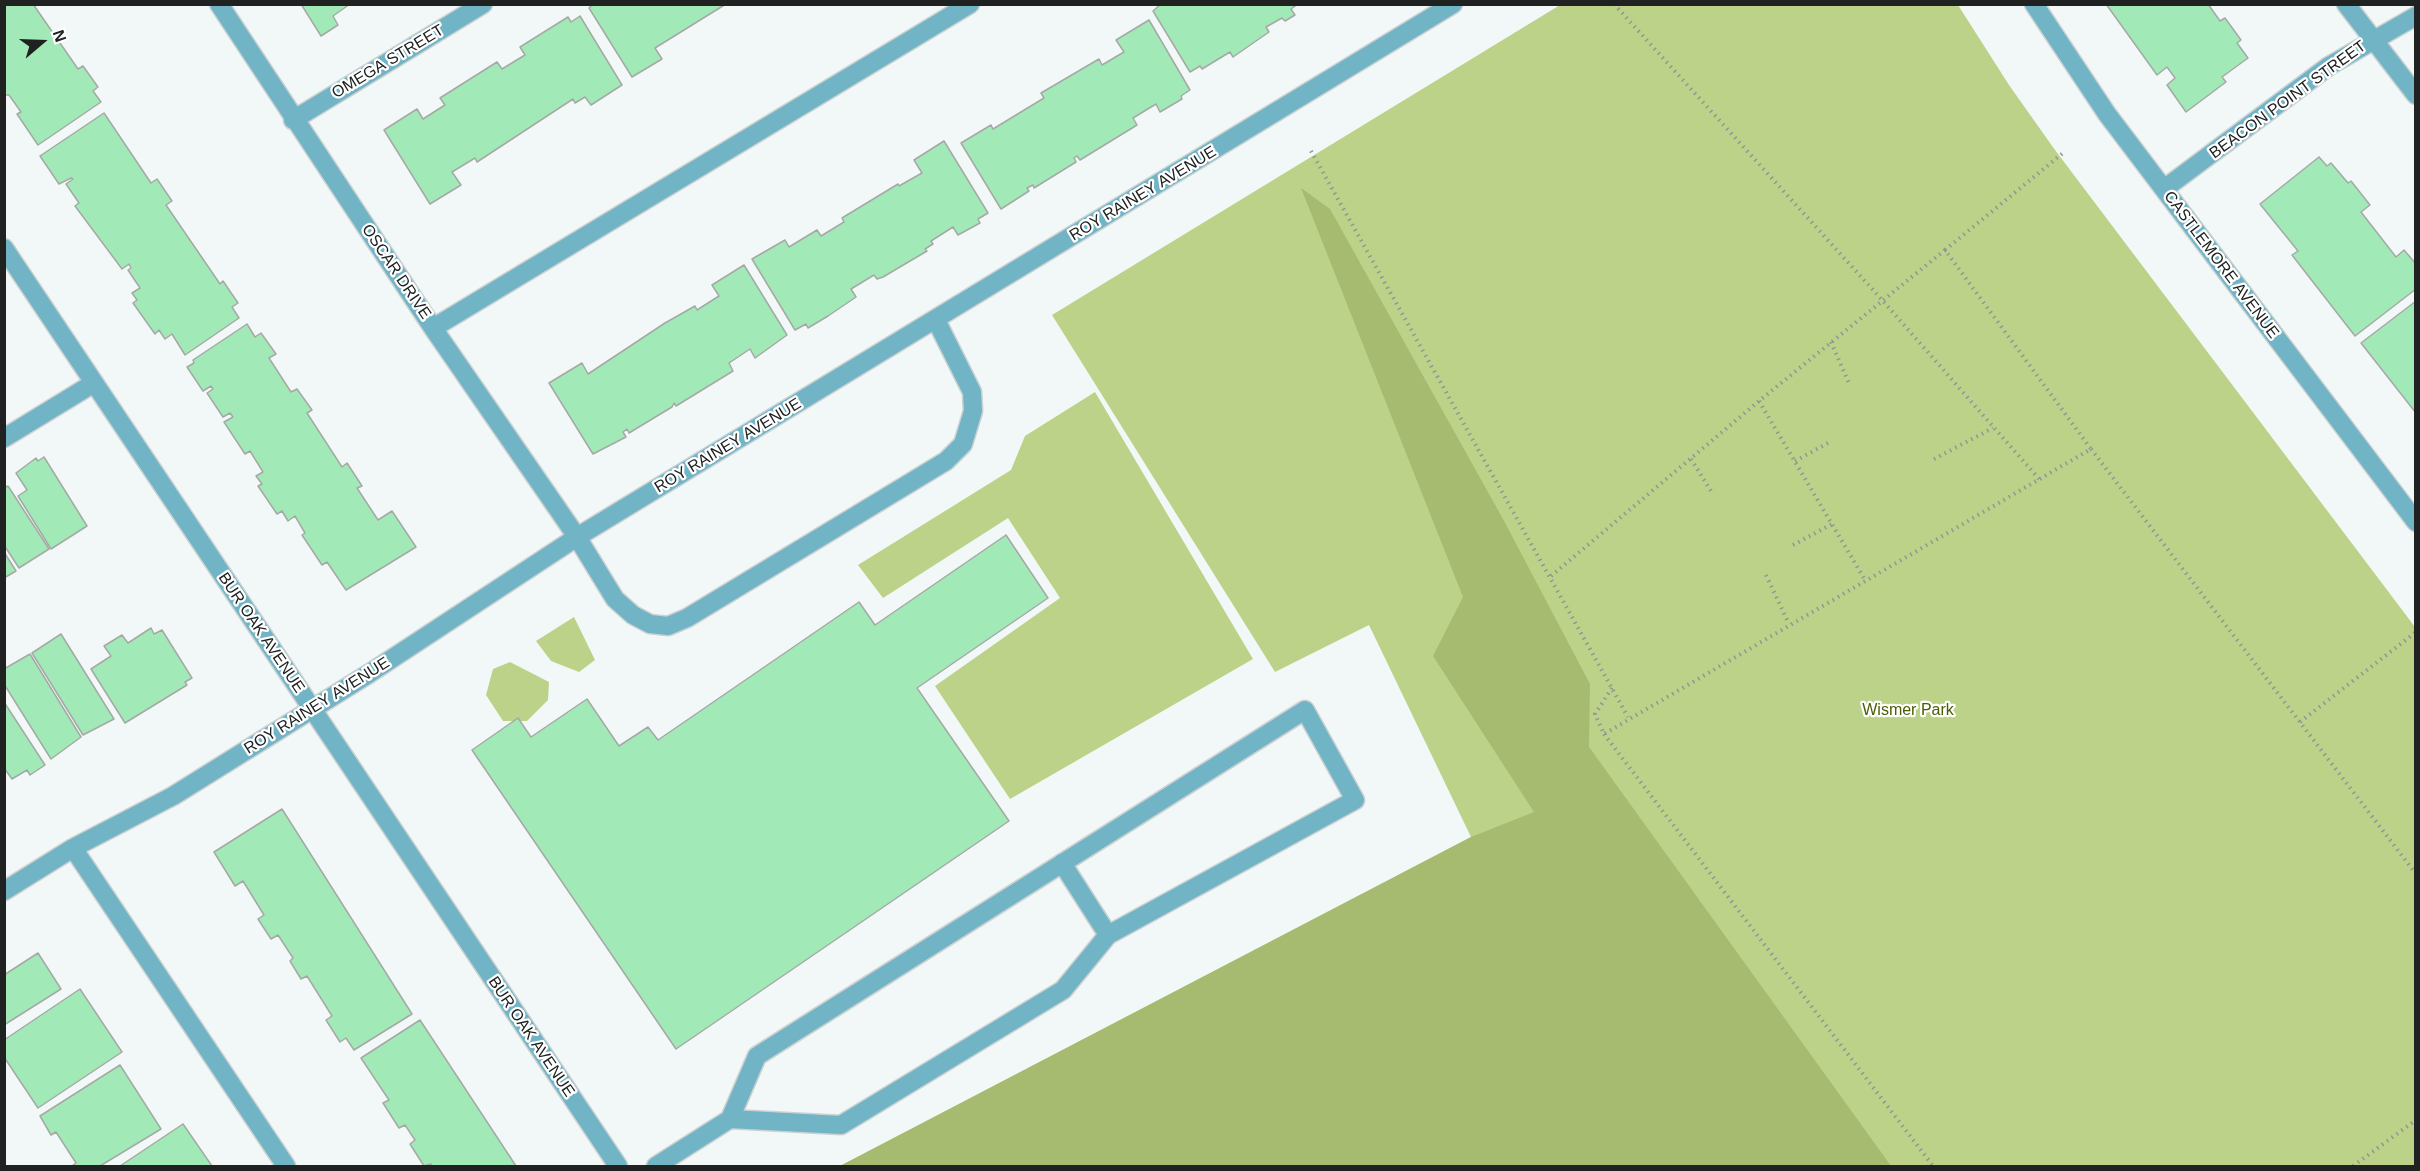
<!DOCTYPE html>
<style>
body{margin:0}
#map{position:relative;width:2420px;height:1171px;overflow:hidden;background:#f2f8f7;font-family:Helvetica,sans-serif}
canvas{display:block}
.frame{position:absolute;inset:0;border:6px solid #202222;pointer-events:none}
.north{position:absolute;left:12px;top:12px;width:60px;height:60px;-webkit-text-stroke:4px #fff;paint-order:stroke;rotate:71deg;font-size:16px;font-weight:700;line-height:24px;text-align:center;color:#202222}
.north::after{content:'';display:block;margin:auto;width:21px;height:27px;background:#202222;clip-path:polygon(50% 0,100% 100%,50% 72%,0 100%)}
</style>
<div id="map">
<canvas width="2420" height="1171"></canvas>
<div class="frame"></div>
<div class="north">N</div>
</div>
<script>
const c = document.querySelector('canvas').getContext('2d');
c.lineJoin = 'round';
function fill(path, color) { c.fillStyle = color; c.fill(path, 'evenodd'); }
const poly = rows => new Path2D(rows.map(r => 'M' + r).join(''));
function trace(path, color, width, dash) { c.strokeStyle = color; c.lineWidth = width; c.lineCap = dash ? 'butt' : 'round'; c.setLineDash(dash || []); c.stroke(path); }
function label(font, color, halo, rows, align = 'center') {
  c.font = font + ' Helvetica,sans-serif'; c.lineWidth = 4.5; c.setLineDash([]); c.textBaseline = 'middle'; c.strokeStyle = halo; c.fillStyle = color; for (const [text, x, y, turn = 0] of rows) {
    c.save(); c.translate(x, y); c.rotate((+turn || 0) * Math.PI / 180); c.textAlign = isNaN(turn) ? turn : align; if (halo) c.strokeText(text, 0, 0); c.fillText(text, 0, 0); c.restore();
  }
}
fill(poly([
 [1560,5,1958,5,2009,85,2055,150,2415,627,2415,1166,840,1166,1471,837,1369,625,1275,672,1052,315],
 [1095,392,1253,659,1010,799,935,686,1060,598,1008,518,883,598,858,565,1011,470,1025,436],
 [574,617,595,660,579,672,551,661,536,641],
 [510,662,549,682,548,700,527,721,503,721,486,695,493,669]
]), '#bcd288');
fill(poly([
 [1301,188,1330,209,1503,519,1590,684,1589,747,1891,1166,840,1166,1471,837,1534,812,1433,656,1463,597]
]), '#a6bb70');
const building = poly([
 [4,4,33,4,78,69,83,66,98,87,93,91,101,102,38,145,17,114,21,112,9,95,4,95,4,4],
 [301,4,350,4,333,16,338,25,321,36,301,4],
 [593,4,726,4,655,48,662,59,632,77,589,8,593,4],
 [1161,4,1298,4,1291,9,1295,15,1285,21,1282,18,1266,27,1269,32,1233,57,1230,52,1202,69,1200,66,1190,72,1153,11,1161,4],
 [2106,4,2208,4,2220,21,2225,18,2241,40,2237,43,2248,58,2222,77,2226,82,2186,112,2167,85,2175,78,2167,67,2157,75,2106,4],
 [580,16,622,85,591,105,585,97,575,103,573,99,477,162,475,158,452,172,461,185,430,204,384,130,417,109,423,119,445,105,440,98,497,62,502,69,525,55,520,47,568,17,571,22,580,16],
 [1149,20,1190,90,1181,96,1182,99,1160,112,1156,104,1133,118,1137,125,1080,160,1077,156,1074,158,1076,162,1034,188,1033,185,1027,188,1029,191,1001,209,961,143,991,125,993,129,1044,98,1041,93,1099,59,1102,65,1124,52,1116,40,1149,20],
 [104,113,151,183,157,179,172,201,166,205,220,284,223,281,238,303,232,307,239,318,185,355,172,334,165,339,159,330,155,334,133,303,137,300,132,293,140,288,128,270,131,268,129,264,122,269,75,206,79,203,66,184,73,179,71,178,59,184,40,156,104,113],
 [944,141,988,213,978,219,980,223,958,235,953,227,931,241,933,244,925,249,927,251,883,277,877,279,874,275,851,289,856,297,828,316,808,328,806,324,795,330,752,259,785,240,789,247,817,230,821,236,844,222,842,218,898,184,899,186,922,173,914,160,944,141],
 [2319,157,2327,166,2331,163,2348,183,2351,181,2370,205,2361,212,2396,257,2404,250,2416,264,2416,289,2355,336,2292,255,2298,251,2260,204,2319,157],
 [744,265,787,335,755,358,750,349,729,363,733,371,676,406,674,403,672,407,629,433,627,429,623,432,626,437,593,454,549,383,582,363,588,374,665,323,695,306,697,310,719,296,712,285,744,265],
 [2416,301,2416,413,2361,343,2416,301],
 [247,324,255,337,261,333,276,354,269,358,291,392,297,389,312,410,307,413,342,467,347,463,362,486,357,488,378,520,392,511,416,547,346,590,327,562,322,565,302,535,305,533,295,516,288,521,282,511,277,514,258,486,262,484,256,476,263,472,250,451,245,454,224,422,233,417,230,413,223,417,207,393,213,389,211,386,203,391,187,367,194,363,193,360,247,324],
 [44,457,87,526,51,549,18,496,27,490,16,473,36,458,38,461,44,457],
 [8,486,49,549,19,568,4,545,4,488,8,486],
 [1006,535,1048,598,917,688,1009,821,676,1049,472,750,518,718,531,737,587,699,619,746,648,727,658,740,859,602,875,625,1006,535],
 [4,552,16,571,4,578,4,552],
 [151,628,154,634,162,630,192,678,185,682,187,685,125,723,91,669,111,656,104,646,122,635,128,643,151,628],
 [61,634,114,719,83,735,32,653,61,634],
 [30,654,81,737,51,759,4,684,4,669,30,654],
 [4,702,45,765,30,775,27,770,12,779,4,768,4,702],
 [282,809,412,1014,354,1050,346,1038,340,1042,326,1020,332,1016,307,976,301,979,290,961,293,958,278,935,271,939,258,919,264,915,243,881,235,886,214,852,282,809],
 [38,953,61,989,4,1025,4,975,38,953],
 [80,989,122,1052,38,1108,4,1057,4,1040,80,989],
 [420,1020,516,1166,432,1166,431,1164,424,1166,410,1144,415,1140,405,1125,399,1128,383,1103,389,1100,361,1058,420,1020],
 [120,1065,161,1129,100,1166,72,1166,76,1163,56,1132,51,1135,40,1116,120,1065],
 [183,1124,212,1166,120,1166,183,1124]
]);
fill(building, '#a1eab7');
trace(building, '#a5a9a6', 1.5);
const minor = poly([
 [219,4,433,328,577,537,615,599,633,615,650,624,668,626,687,618,946,461,963,444,973,411,972,392,936,320],
 [2034,4,2107,114,2416,522],
 [2346,4,2416,95],
 [293,120,483,4],
 [2164,189,2329,66,2416,16],
 [4,248,618,1166],
 [433,328,970,4],
 [4,438,94,383],
 [73,848,286,1166],
 [1062,863,1108,935],
 [4,891,73,848,173,796,370,673,577,537,1453,4],
 [656,1166,730,1119,757,1056,1305,710,1355,800,1108,935,1063,990,841,1125,730,1119]
]);
trace(minor, '#ccd1d1', 21);
trace(poly([
 [1614,4,1883,301,2039,479],
 [1311,151,1628,717],
 [1945,250,2063,153],
 [1831,342,1849,383],
 [1759,401,1865,580],
 [2091,449,2416,874],
 [1691,459,1711,491],
 [1934,459,1993,428],
 [1795,461,1830,442],
 [1793,545,1832,524],
 [1766,575,1789,624],
 [1551,576,1759,401,1945,250,2091,449,1604,734,1595,714,1612,688],
 [2300,722,2416,632],
 [1604,734,1933,1166],
 [2353,1166,2416,1120]
]), '#929695', 4, [1.5, 4.5]);
trace(minor, '#71b4c6', 18);
label('16px', '#202222', '#fff', [
 ["OMEGA STREET",388,62,-31],
 ["BEACON POINT STREET",2288,100,-36],
 ["ROY RAINEY AVENUE",1143,194,-31],
 ["CASTLEMORE AVENUE",2221,265,53],
 ["OSCAR DRIVE",396,272,56],
 ["ROY RAINEY AVENUE",728,446,-31],
 ["BUR OAK AVENUE",261,633,56],
 ["ROY RAINEY AVENUE",317,706,-32],
 ["BUR OAK AVENUE",531,1037,56]
]);
label('16px', '#4b5d05', '#fff', [
 ["Wismer Park",1908,711]
]);
</script>
